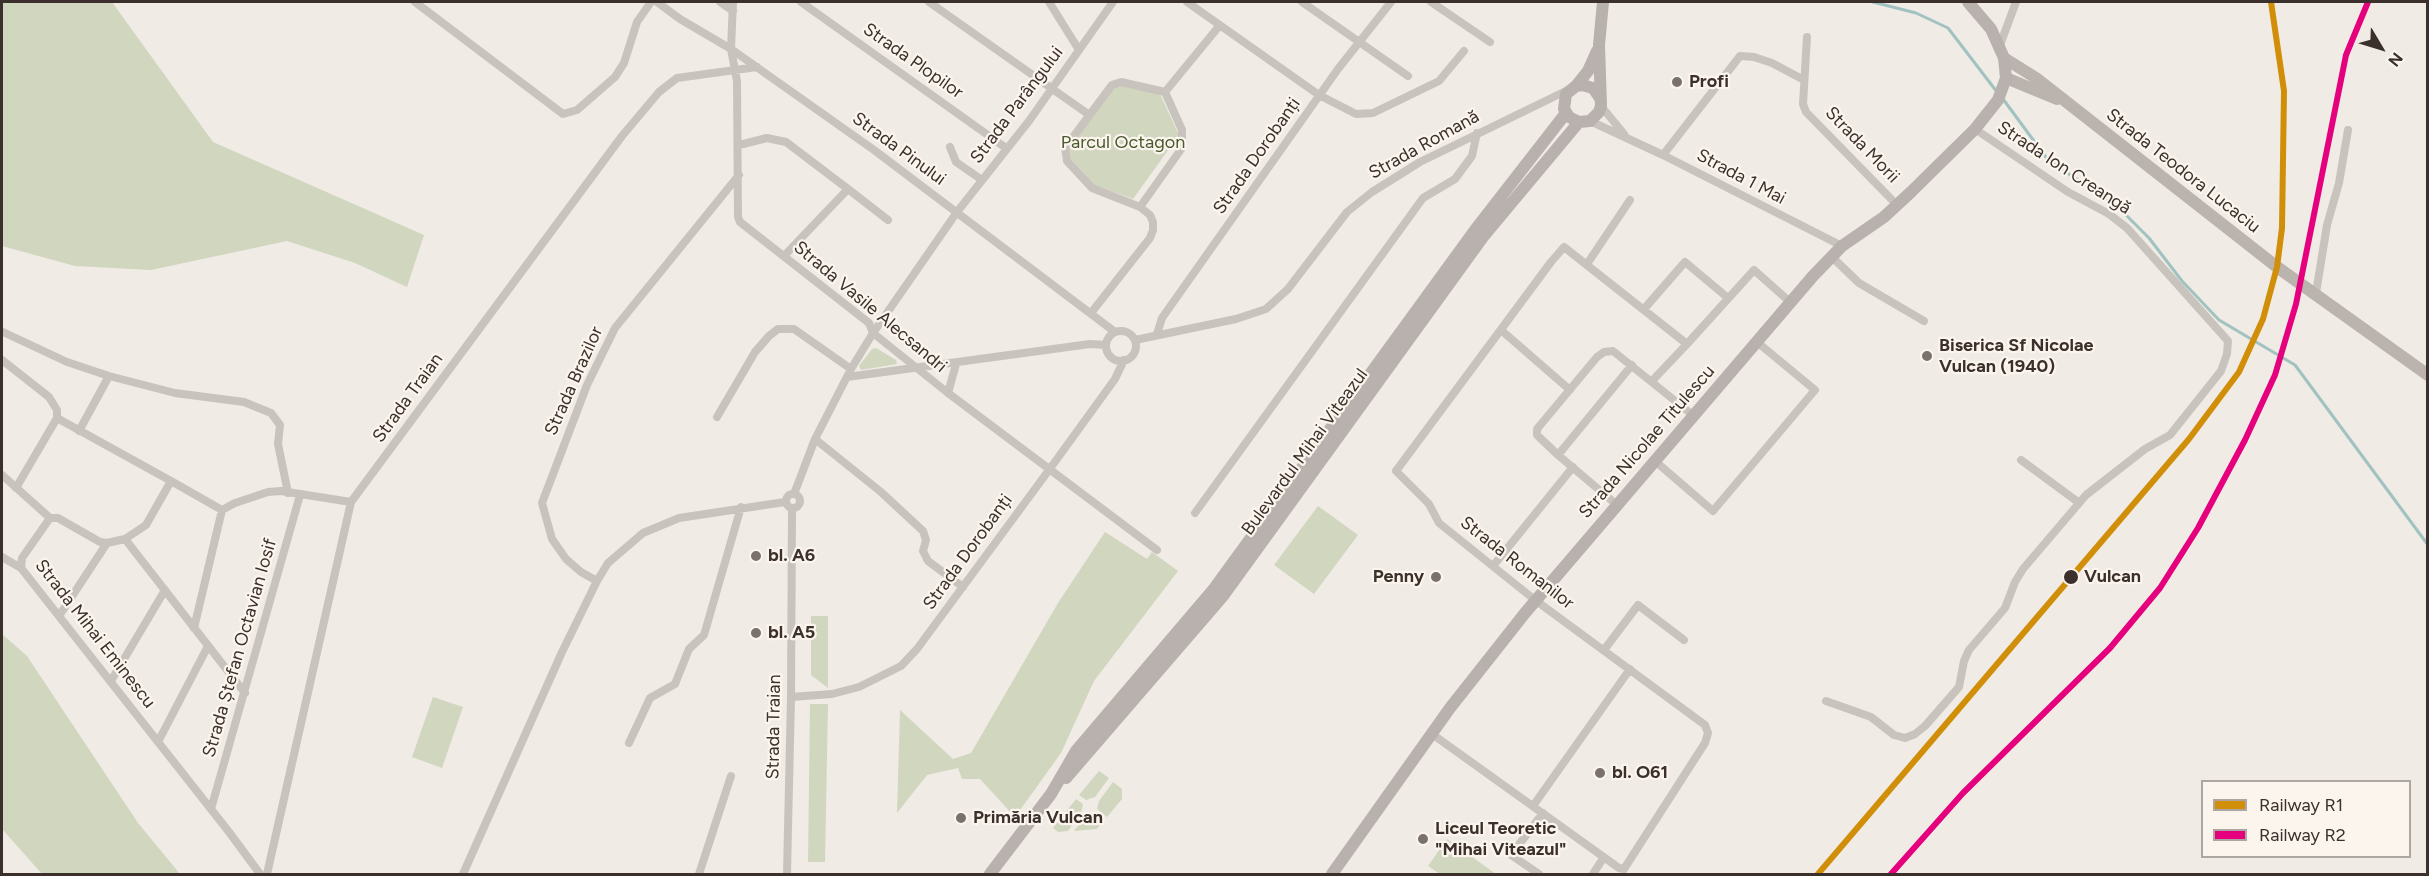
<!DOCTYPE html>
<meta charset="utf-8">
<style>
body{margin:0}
#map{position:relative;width:2429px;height:876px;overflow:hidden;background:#f0ebe5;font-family:Figtree,sans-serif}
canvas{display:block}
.frame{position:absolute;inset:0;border:3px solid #3b302b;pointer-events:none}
.legend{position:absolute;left:2201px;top:780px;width:210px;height:78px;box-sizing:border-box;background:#fbf5ee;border:2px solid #aea6a0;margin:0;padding:8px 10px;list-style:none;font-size:18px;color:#3b302b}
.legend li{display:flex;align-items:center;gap:12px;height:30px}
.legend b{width:30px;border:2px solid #aea6a0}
.north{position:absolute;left:2351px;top:18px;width:60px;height:60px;-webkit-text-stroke:4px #fbf5ee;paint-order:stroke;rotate:128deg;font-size:16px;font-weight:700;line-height:24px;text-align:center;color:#3b302b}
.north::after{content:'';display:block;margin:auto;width:21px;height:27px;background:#3b302b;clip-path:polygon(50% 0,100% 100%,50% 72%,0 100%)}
</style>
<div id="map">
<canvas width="2429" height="876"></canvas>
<div class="frame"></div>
<ul class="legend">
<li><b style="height:8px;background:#d18e09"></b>Railway R1</li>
<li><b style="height:8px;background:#e5007d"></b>Railway R2</li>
</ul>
<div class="north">N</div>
</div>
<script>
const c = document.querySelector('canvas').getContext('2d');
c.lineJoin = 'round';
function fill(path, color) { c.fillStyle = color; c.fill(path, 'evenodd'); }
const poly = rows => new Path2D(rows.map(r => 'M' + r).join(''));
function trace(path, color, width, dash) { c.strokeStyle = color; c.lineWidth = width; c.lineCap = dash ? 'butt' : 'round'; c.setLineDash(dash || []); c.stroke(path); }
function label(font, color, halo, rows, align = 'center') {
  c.font = font + ' Figtree,sans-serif'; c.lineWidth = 4.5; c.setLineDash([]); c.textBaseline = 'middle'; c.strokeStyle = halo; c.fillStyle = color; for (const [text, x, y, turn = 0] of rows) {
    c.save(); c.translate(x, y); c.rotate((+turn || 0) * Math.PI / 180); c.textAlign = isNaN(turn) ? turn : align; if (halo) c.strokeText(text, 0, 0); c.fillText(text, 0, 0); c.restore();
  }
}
fill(poly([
 [2,2,112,2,213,142,424,235,407,287,355,263,287,241,151,270,75,266,2,246],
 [1124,85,1160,94,1179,135,1133,199,1094,185,1070,158,1068,150,1113,88],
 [876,348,896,360,897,364,861,370,859,366,872,349],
 [1318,506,1358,535,1314,594,1274,565],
 [1105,532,1147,559,1152,552,1178,571,1094,681,1061,753,1015,817,980,779,962,779,958,768,927,775,897,813,900,710,953,759,971,753,1058,603],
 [811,616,828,616,828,688,811,675],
 [2,634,27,656,138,823,180,874,42,874,2,829],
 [433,697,463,707,442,768,412,757],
 [810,704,828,704,825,862,808,862],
 [1099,771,1109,778,1095,797,1086,800,1079,795],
 [1113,782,1122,789,1122,799,1107,817,1097,809,1099,801],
 [1076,799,1083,804,1081,813,1068,831,1058,832,1053,828],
 [1094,813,1104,820,1097,829,1074,831,1085,817],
 [1447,839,1496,874,1440,874,1428,866]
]), '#d1d6bf');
trace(poly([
 [1873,2,1916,13,1948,28,1997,92],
 [2003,99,2048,160,2109,201,2125,214,2149,238,2182,281,2219,320,2295,365,2428,545]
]), '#a1c2c1', 3);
trace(poly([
 [415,2,563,114,577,110,615,77,624,63,637,22,651,2],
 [657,2,680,19,731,49,874,150,1115,332],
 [720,2,733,11],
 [733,2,731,49,737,81,738,217,740,222,869,323,873,333,948,393,1157,550],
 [801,2,1006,148],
 [929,2,1088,114],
 [1049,2,1079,50],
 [1187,2,1319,95,1356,114,1373,113,1439,81,1464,51],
 [1302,2,1408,76],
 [1431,2,1490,42],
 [1807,37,1803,104,1806,112,1897,205],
 [2000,45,2016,2],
 [1165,92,1220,25],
 [1601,106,1624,134],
 [1590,121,1663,155,1842,246],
 [739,145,767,138,786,142,848,189,784,256],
 [950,147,956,162,982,180],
 [1663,155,1740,56,1754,57,1772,63,1804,80],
 [848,189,888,220],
 [1140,207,1182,148,1182,130,1165,92],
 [1831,256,1859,283,1924,321],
 [1587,264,1630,200],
 [2316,293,2327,225,2339,183,2348,130],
 [1644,309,1685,262,1728,298],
 [1091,313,1150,238,1153,230,1153,222,1150,215,1140,207,1092,188,1067,161,1065,148,1112,85,1121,82,1165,92],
 [1501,330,1570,390],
 '1106 346a15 15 0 1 1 30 0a15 15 0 1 1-30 0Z',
 [3,332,67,362,109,376,175,393,244,402,271,413,280,425,278,444,288,493],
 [1157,334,1162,318,1338,69,1391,2],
 [1135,340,1236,319,1266,309,1288,289,1347,212,1372,192,1420,162,1570,89],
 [2,360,49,397,57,410,57,418,171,481],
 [847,377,1090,344,1106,345],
 [1652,381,1687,344],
 [948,393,956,364],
 [717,417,755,352,769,336,778,329,794,329,851,369],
 [79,431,109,376],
 [815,439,881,492,923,531,926,540,923,551,928,561,963,587],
 [1558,455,1632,365],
 [2021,460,2078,502],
 [1655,461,1713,511,1815,390,1757,342],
 [2,475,50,518],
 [16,488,57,418],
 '786 501a7 7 0 1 1 14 0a7 7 0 1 1-14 0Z',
 [794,494,815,439,851,369,873,333,957,212,1029,121,1113,2],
 [1617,505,1558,455,1537,435,1537,429,1597,357,1604,352,1613,351,1694,416],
 [1195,513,1423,198,1455,179,1472,156,1477,133],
 [125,539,245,693],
 [2,557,21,568],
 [1493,566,1573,467],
 [597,581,581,572,566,559,552,539,542,503,587,385,615,328,739,175],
 [59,616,107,543],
 [194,628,222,510],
 [1604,650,1638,605,1684,640],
 [111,681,165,590],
 [791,697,832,694,859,687,901,666,917,649,1049,470,1115,379,1124,360],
 [1826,701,1871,717,1894,735,1905,738,1915,734,1925,726,1959,687,1964,661,1969,650,2005,608,2015,582,2023,569,2086,495,2145,449,2170,435,2221,371,2227,354,2228,341,2127,228,2109,214,2068,192,1975,129],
 [1432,734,1619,868,1624,869],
 [158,742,208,646],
 [629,743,650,698,675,684,689,649,704,635,741,507],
 [1533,806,1630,669],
 [211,809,300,495],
 [1624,869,1705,743,1708,733,1705,725,1535,600,1439,523,1429,504,1396,471,1551,262,1564,247,1687,344,1754,270,1790,302],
 [260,874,229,832,21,568,22,558,50,518,58,518,100,542,107,543,125,539,146,525,171,481,222,510,235,503,268,492,281,491,351,502],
 [267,874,351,502,622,136,659,92,677,78,757,67],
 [463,874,562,652,597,581,608,563,643,533,679,518,785,502],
 [699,874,731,776],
 [787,874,791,697,792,509],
 [1539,874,1511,855,1543,813],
 [1593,874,1604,857]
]), '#c9c3be', 8);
trace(poly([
 [2004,58,2036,78,2277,267,2428,375],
 [2006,78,2057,99]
]), '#bab3ae', 12);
trace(poly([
 [1576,86,1588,71,1597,51],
 [1600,98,1593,88,1582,85,1576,86,1566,94,1564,109,1569,117,1579,122,1590,121,1599,112,1601,106,1599,45,1603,2],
 [1066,778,1223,596,1483,237,1579,122],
 [990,874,1051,794,1076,751,1213,590,1475,230,1566,113],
 [1332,874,1450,708,1525,613,1813,276,1842,246,1884,217,1911,192,1975,129,1998,100,2006,78,2004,58,1991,29,1968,2]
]), '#b8b1ad', 12);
trace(poly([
 [1818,874,2189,439,2239,372,2263,319,2277,267,2282,228,2284,91,2271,2]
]), '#d18e09', 6);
trace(poly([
 [1891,874,1963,793,2110,648,2160,588,2198,528,2245,440,2275,375,2296,304,2346,55,2368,2]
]), '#e5007d', 6);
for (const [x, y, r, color] of [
 [1677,82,6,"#7a716c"],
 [1927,356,6,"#7a716c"],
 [756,556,6,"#7a716c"],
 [1436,577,6,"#7a716c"],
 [2071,577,8,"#3b302b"],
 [756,633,6,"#7a716c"],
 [1600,773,6,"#7a716c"],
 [961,818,6,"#7a716c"],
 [1423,839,6,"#7a716c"]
]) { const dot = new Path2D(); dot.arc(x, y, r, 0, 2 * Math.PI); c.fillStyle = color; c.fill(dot); trace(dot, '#fbf5ee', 2); }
label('18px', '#3b302b', '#fbf5ee', [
 ["Strada Plopilor",913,61,35],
 ["Strada Parângului",1017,105,-53],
 ["Strada Romană",1424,145,-29],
 ["Strada Morii",1862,145,46],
 ["Strada Pinului",899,149,36],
 ["Strada Dorobanți",1257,156,-55],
 ["Strada Ion Creangă",2064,168,33],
 ["Strada Teodora Lucaciu",2183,171,38],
 ["Strada 1 Mai",1741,177,28],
 ["Strada Vasile Alecsandri",870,307,40],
 ["Strada Brazilor",574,381,-66],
 ["Strada Traian",408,398,-54],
 ["Strada Nicolae Titulescu",1647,442,-49],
 ["Bulevardul Mihai Viteazul",1305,452,-54],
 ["Strada Dorobanți",968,552,-54],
 ["Strada Romanilor",1517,563,38],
 ["Strada Mihai Eminescu",95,634,52],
 ["Strada Ștefan Octavian Iosif",240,648,-74],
 ["Strada Traian",774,727,-89]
]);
label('bold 18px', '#3b302b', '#fbf5ee', [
 ["Profi",1689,82],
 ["Biserica Sf Nicolae",1939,346],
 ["Vulcan (1940)",1939,367],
 ["bl. A6",768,556],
 ["Penny",1424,577,"right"],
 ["bl. A5",768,633],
 ["bl. O61",1612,773],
 ["Primăria Vulcan",973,818],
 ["Liceul Teoretic",1435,829],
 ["\"Mihai Viteazul\"",1435,850]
], 'left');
label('18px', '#4a5a2e', '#fbf5ee', [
 ["Parcul Octagon",1123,143]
]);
label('bold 18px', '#3b302b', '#fbf5ee', [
 ["Vulcan",2084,577]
], 'left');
</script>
